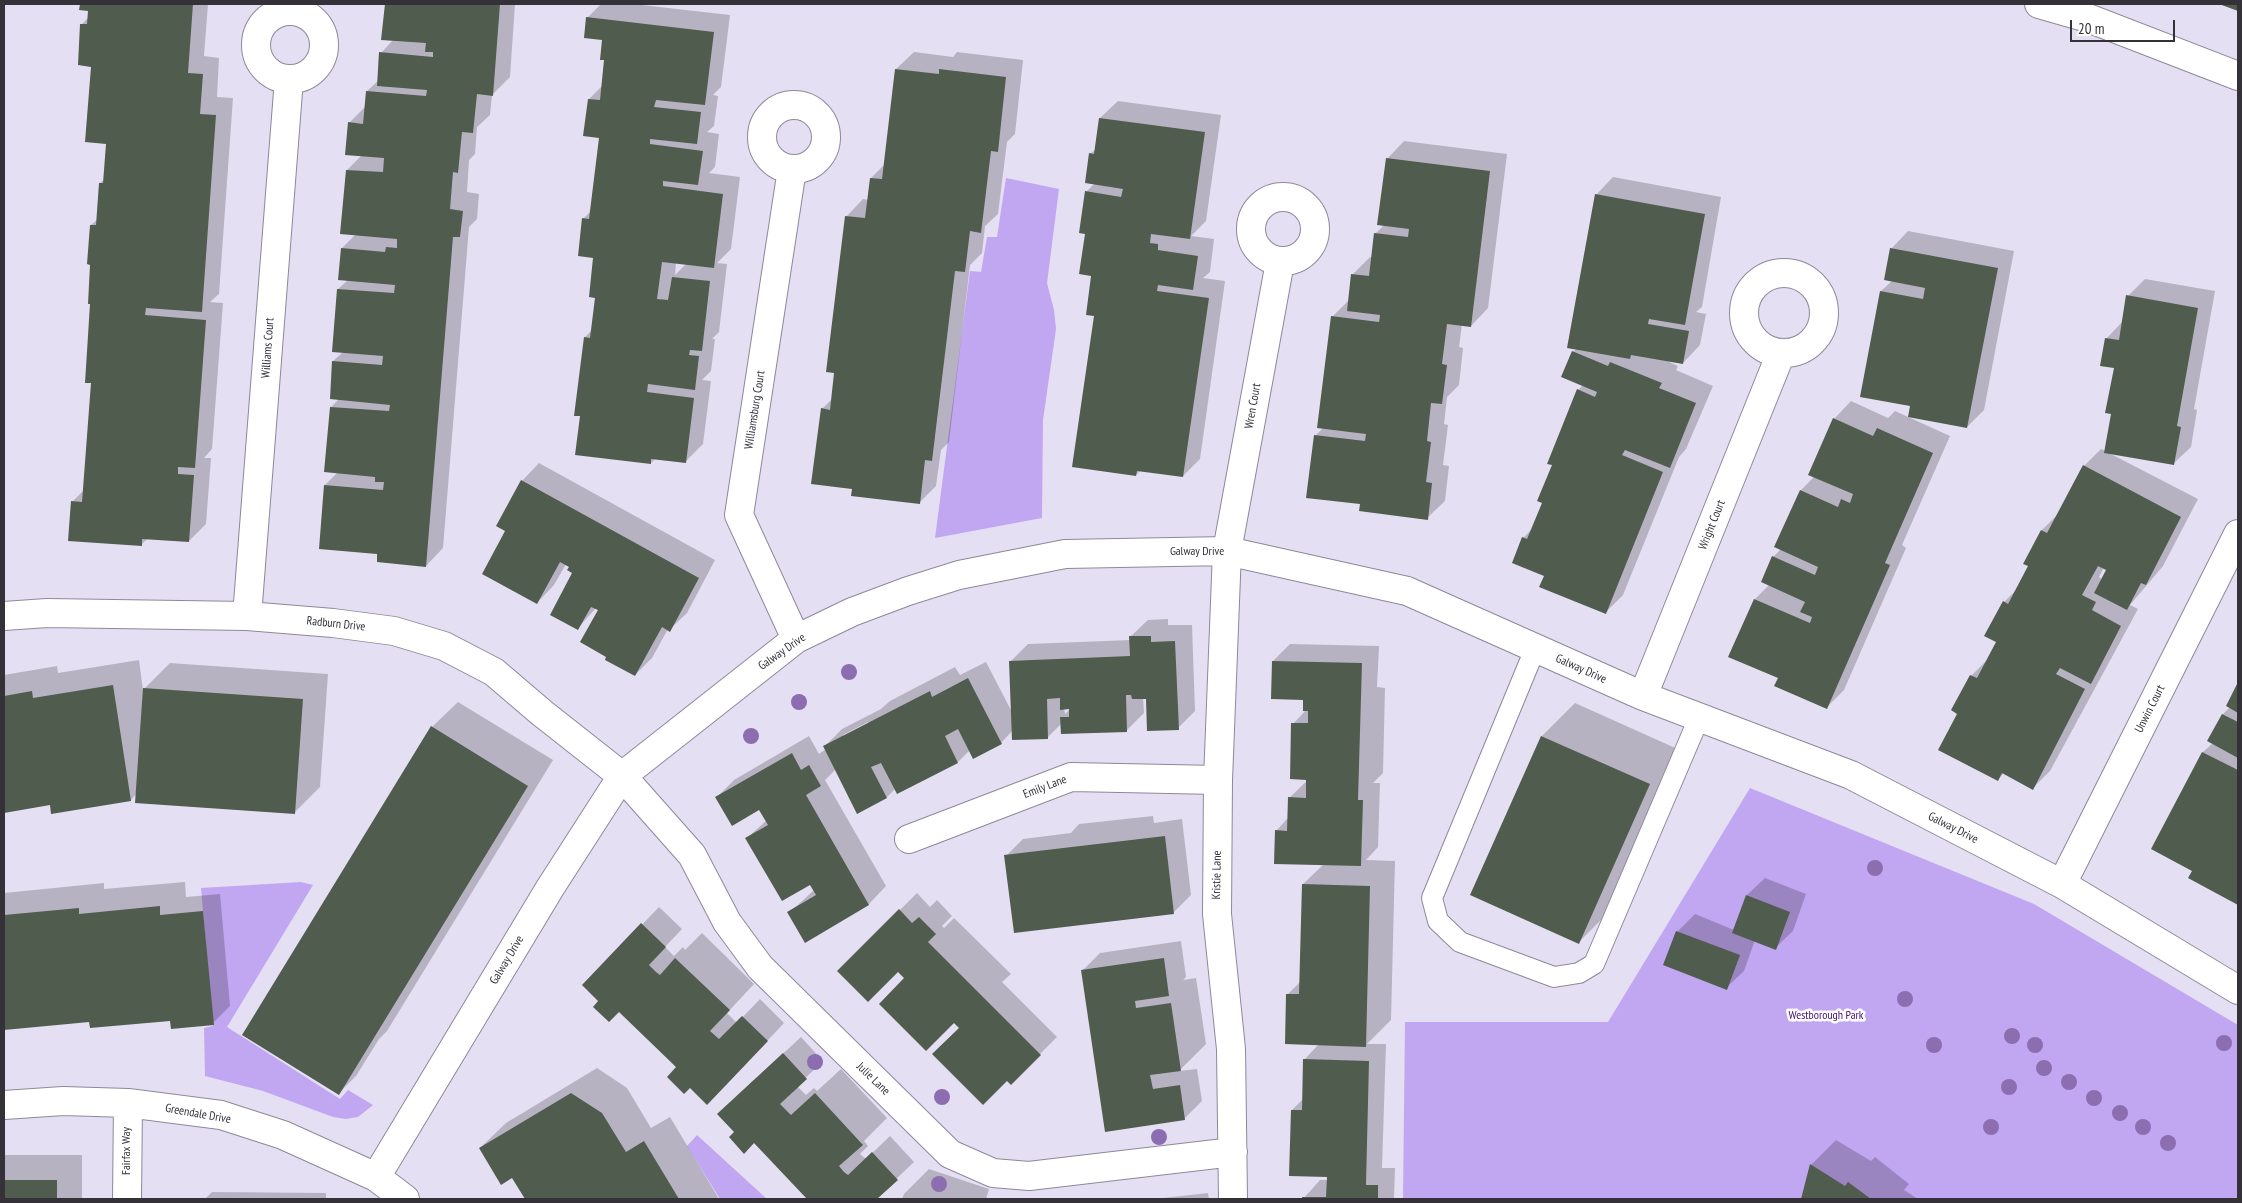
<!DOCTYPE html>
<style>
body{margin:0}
#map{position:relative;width:2242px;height:1203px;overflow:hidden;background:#e5dff3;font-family:"PT Sans Narrow",sans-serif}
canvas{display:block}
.frame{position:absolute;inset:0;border:5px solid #343139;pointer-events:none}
.scale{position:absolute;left:2070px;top:20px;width:105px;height:22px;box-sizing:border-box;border:2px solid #343139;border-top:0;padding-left:6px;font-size:15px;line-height:18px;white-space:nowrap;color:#343139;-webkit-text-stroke:4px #fff;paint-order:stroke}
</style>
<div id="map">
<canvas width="2242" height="1203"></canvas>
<div class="frame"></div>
<div class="scale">20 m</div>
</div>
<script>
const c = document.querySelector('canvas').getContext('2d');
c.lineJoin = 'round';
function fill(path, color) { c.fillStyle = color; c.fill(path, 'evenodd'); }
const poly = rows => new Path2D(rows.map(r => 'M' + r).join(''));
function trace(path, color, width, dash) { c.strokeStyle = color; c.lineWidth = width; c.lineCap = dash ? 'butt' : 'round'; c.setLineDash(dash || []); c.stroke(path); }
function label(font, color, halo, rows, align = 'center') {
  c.font = font + ' "PT Sans Narrow",sans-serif'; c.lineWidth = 5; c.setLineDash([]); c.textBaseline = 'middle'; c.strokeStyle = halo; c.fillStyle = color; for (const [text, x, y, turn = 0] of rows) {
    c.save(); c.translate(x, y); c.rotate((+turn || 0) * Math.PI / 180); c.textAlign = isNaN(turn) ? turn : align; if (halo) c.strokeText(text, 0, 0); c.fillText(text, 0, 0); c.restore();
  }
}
fill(poly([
 [1006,178,1059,189,1047,283,1054,310,1056,329,1043,420,1042,518,935,538,970,271,981,272,987,237,997,237],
 [1750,788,2034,904,2238,1025,2238,1199,1403,1199,1405,1022,1608,1022],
 [301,882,313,885,227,1027,340,1099,348,1090,373,1105,358,1117,346,1119,333,1117,263,1091,205,1076,204,1028,213,1026,201,888],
 [697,1135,767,1199,720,1199,687,1146]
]), '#c1a7f1');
fill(poly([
 [81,4,208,4,204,56,219,58,217,97,233,98,219,294,210,302,223,303,212,449,204,458,211,458,206,524,189,541,148,538,141,545,72,502,85,489,93,382,91,225,98,219,100,183,105,179,107,142,82,24,89,17,89,10,80,9],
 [386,4,515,4,510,77,492,95,490,115,477,127,475,154,469,160,467,192,479,194,477,219,469,227,443,548,426,566,379,553,325,485,338,472,331,407,339,399,333,361,343,352,338,289,348,280,342,248,356,234,347,170,362,155,349,123,366,106,367,91,379,80,381,53,394,39,383,39],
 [601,4,633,4,730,15,721,87,713,95,718,96,714,126,707,132,719,134,715,167,709,173,740,177,731,249,717,263,727,264,719,332,712,339,715,339,711,371,702,380,711,381,703,444,686,461,656,458,651,463,581,415,585,337,592,330,596,297,595,257,583,219,591,211,601,137,589,99,602,86,606,59,603,39,587,18],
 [676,262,687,263,675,275],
 [914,52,953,57,957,52,1023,60,1015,134,1007,142,998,214,985,226,982,253,970,265,949,442,941,450,936,486,919,503,853,488,822,409,833,398,846,217,863,199,869,200,871,178,885,164,896,69],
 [1118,101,1221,115,1206,221,1191,236,1214,239,1210,272,1203,278,1225,281,1200,459,1183,476,1141,470,1136,475,1095,315,1093,275,1086,233,1086,192,1095,183,1090,154,1096,149,1100,118],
 [1404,141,1507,154,1488,308,1471,326,1462,324,1459,347,1463,348,1459,385,1447,397,1444,424,1448,425,1443,465,1449,466,1445,501,1427,518,1361,503,1315,436,1323,428,1332,317,1350,299,1352,275,1370,257,1372,258,1375,234,1384,225,1387,159],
 [1613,177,1721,197,1702,307,1696,312,1706,314,1700,345,1683,363,1667,361,1678,366,1676,370,1713,386,1686,449,1679,457,1623,595,1605,613,1546,575,1523,538,1533,528,1544,502,1553,465,1578,390,1583,385,1573,352,1577,348,1596,195],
 [1908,231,2014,251,1984,410,1967,427,1881,291,1892,281,1891,249],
 [2145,279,2215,291,2194,409,2197,410,2191,447,2173,464,2109,453,2198,499,2163,566,2130,605,2138,609,2050,771,2033,788,2004,773,1997,780,1959,713,1971,676,1989,658,1997,641,2004,602,2018,588,2029,566,2042,530,2058,514,2084,466,2101,449,2106,451,2113,413,2115,367,2106,339,2123,321,2128,296],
 [2104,567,2108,569,2102,579,2099,577],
 [1851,401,1888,418,1895,411,1950,436,1902,545,1906,548,1844,690,1827,707,1779,678,1730,656,1755,599,1769,585,1773,557,1781,549,1801,490,1815,476,1834,419],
 [539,463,715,560,687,613,669,630,668,629,652,658,635,675,599,610,596,608,577,629,574,572,571,567,566,564,554,585,537,603,507,530,522,481],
 [1168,619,1168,625,1192,625,1195,711,1178,728,1147,697,1143,698,1144,713,1127,730,1062,723,1048,737,1013,730,1001,743,970,750,958,762,898,793,896,788,887,797,858,812,836,769,825,780,886,886,869,904,805,941,789,913,814,890,810,883,747,838,767,820,759,808,717,797,734,780,809,736,819,754,826,749,824,747,842,729,881,709,890,701,955,667,960,675,986,662,1013,714,1011,661,1028,644,1131,640,1130,637,1148,620],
 [1064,708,1071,708,1065,714],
 [868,722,869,724,843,737,843,735],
 [1290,644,1379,646,1377,687,1385,688,1383,773,1373,783,1380,783,1378,847,1366,860,1395,861,1391,1020,1367,1044,1386,1044,1382,1168,1395,1168,1394,1199,1303,1199,1320,1180,1328,1180,1328,1175,1292,1110,1303,1099,1304,1060,1319,1044,1288,994,1301,981,1303,884,1324,864,1276,831,1288,818,1289,798,1309,779,1293,724,1306,710,1304,699,1273,661],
 [139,660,143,690,170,663,328,674,320,787,294,813,137,793,131,800,52,812,51,804,4,811,4,675,57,666,58,673],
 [2238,685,2238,903,2189,877,2193,870,2153,849,2203,752,2213,743,2223,714,2230,707,2227,706],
 [458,702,553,760,387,1031,379,1039,356,1076,339,1093,432,727],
 [1575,703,1682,751,1611,910,1578,943,1472,895,1542,736],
 [1153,816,1154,823,1182,819,1191,895,1174,912,1015,931,1006,856,1023,839,1071,833,1079,824],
 [1765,878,1806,894,1793,931,1775,948,1755,940,1744,971,1726,988,1677,932,1695,914,1734,930,1747,895],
 [185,882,186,897,220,894,230,1006,213,1023,171,1019,90,1021,4,1029,4,893,104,883,104,889],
 [917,893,930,907,937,900,952,916,942,926,944,928,954,918,1011,974,1002,982,1057,1037,1011,1083,960,1028,898,971,839,971],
 [659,907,682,929,665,947,674,956,683,947,685,950,702,933,754,984,727,1013,737,1023,760,999,784,1023,725,1086,619,1011,600,1001,584,985],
 [1181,941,1186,977,1183,980,1196,978,1206,1044,1179,1071,1197,1069,1202,1101,1184,1119,1106,1130,1083,970,1100,953],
 [801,1037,823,1061,797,1086,806,1095,814,1088,817,1091,841,1069,887,1118,864,1141,868,1146,860,1154,866,1159,890,1136,914,1162,875,1199,808,1199,755,1142,736,1132,736,1097],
 [597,1068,627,1088,651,1128,670,1117,719,1199,526,1199,512,1177,480,1148,506,1123],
 [1836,1140,1871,1161,1875,1157,1909,1184,1904,1190,1918,1199,1802,1199,1811,1165],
 [4,1155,82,1155,82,1199,4,1199],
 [929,1169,989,1189,986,1199,988,1199,902,1199,904,1194],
 [212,1192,326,1193,326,1199,205,1199],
 [1208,1193,1209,1199,1154,1199]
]), '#0003');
fill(poly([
 [80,4,193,4,188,73,203,74,200,114,216,115,202,312,146,308,145,315,206,320,195,468,178,467,178,474,194,475,189,542,142,539,142,546,68,541,71,501,82,502,91,383,85,383,90,304,88,304,90,265,87,264,90,225,96,225,99,183,103,183,106,144,85,142,91,67,78,65,80,24,87,24,88,11,79,10],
 [385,4,500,4,493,96,477,94,473,133,462,132,458,173,453,172,450,209,463,211,460,237,453,237,426,567,377,562,377,554,319,549,324,485,383,490,384,482,375,482,375,477,324,472,330,407,389,411,390,405,330,399,332,361,382,365,383,356,332,352,337,289,394,293,395,285,338,280,341,248,385,252,386,247,397,248,397,239,340,234,346,170,383,172,384,158,345,155,348,122,363,124,366,91,426,96,427,90,377,86,379,52,433,57,433,52,425,52,426,43,381,40],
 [2219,4,2238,4,2238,11],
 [586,17,714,32,705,105,656,100,654,107,701,112,697,144,650,139,650,144,703,151,698,185,663,181,663,186,723,194,714,268,662,262,657,299,668,300,672,277,710,281,702,351,690,350,689,355,699,356,695,390,648,384,647,392,694,398,686,463,651,459,651,464,575,455,580,416,574,416,584,337,590,338,595,298,589,297,593,258,578,256,582,218,589,219,599,138,583,136,588,99,600,100,604,60,600,60,602,40,584,38],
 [895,69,939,74,939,69,1006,77,998,152,991,151,981,233,970,231,965,272,955,271,932,461,925,460,920,504,851,496,852,489,811,484,821,408,830,410,834,373,826,372,845,216,865,218,870,178,882,179],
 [1099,118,1205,132,1190,239,1151,234,1150,243,1158,244,1158,250,1198,256,1193,290,1158,285,1157,291,1209,298,1183,477,1137,471,1136,476,1072,467,1094,316,1086,315,1091,276,1079,274,1085,234,1079,233,1085,191,1121,197,1123,189,1085,183,1089,153,1094,154],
 [1386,158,1490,171,1471,327,1447,324,1442,364,1447,365,1442,404,1431,403,1427,441,1431,442,1426,482,1432,483,1428,520,1359,511,1360,504,1306,498,1314,435,1365,441,1366,434,1317,428,1331,316,1379,322,1380,315,1347,311,1351,274,1369,276,1374,233,1408,237,1409,229,1377,225],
 [1595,194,1705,214,1685,325,1649,319,1648,324,1689,331,1683,364,1631,355,1630,359,1567,348],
 [1890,248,1998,268,1967,428,1908,417,1910,406,1860,397,1880,291,1923,299,1925,288,1884,280],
 [2126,295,2198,308,2177,426,2181,427,2174,465,2104,453,2111,414,2105,413,2114,368,2100,366,2105,338,2119,340],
 [1572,351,1608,366,1610,362,1662,383,1659,388,1696,403,1670,468,1625,450,1622,455,1663,472,1606,614,1539,587,1544,576,1512,563,1522,537,1527,539,1542,503,1537,501,1552,465,1547,464,1577,389,1595,397,1597,392,1561,377],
 [1833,418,1873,436,1877,428,1933,453,1885,563,1890,565,1827,709,1774,686,1778,678,1728,657,1754,599,1810,623,1812,617,1800,612,1805,602,1761,582,1772,556,1815,575,1818,567,1774,547,1800,490,1838,507,1841,499,1850,503,1853,494,1808,475],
 [2083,465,2181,517,2146,585,2141,583,2127,610,2094,593,2106,570,2098,566,2082,595,2096,602,2092,610,2121,626,2091,684,2060,668,2056,674,2085,689,2033,790,2002,773,1998,781,1938,750,1957,714,1951,710,1970,675,1977,678,1996,642,1984,636,2003,601,2008,604,2028,566,2023,564,2041,530,2047,533],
 [521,480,699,578,670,632,662,627,635,676,605,660,606,657,580,642,598,610,591,607,578,630,550,615,572,573,567,570,569,567,560,562,537,604,482,574,505,531,496,526],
 [1129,636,1151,636,1151,642,1175,641,1179,730,1147,731,1146,699,1132,699,1131,695,1126,695,1127,732,1061,734,1060,717,1069,717,1069,709,1060,710,1060,698,1047,699,1048,739,1012,740,1009,661,1130,656],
 [1272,661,1362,663,1358,800,1363,800,1361,866,1274,864,1275,830,1287,831,1288,797,1306,798,1306,780,1290,779,1291,723,1308,723,1308,711,1303,711,1303,700,1271,699],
 [968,678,1002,744,973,759,958,729,945,736,958,763,897,794,881,763,871,767,887,798,857,814,823,746,930,691,932,697],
 [2238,682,2238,713,2226,706],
 [113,685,131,801,51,814,50,805,4,813,4,696,32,691,33,698],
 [143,688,303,699,295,814,135,803],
 [2222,714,2238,722,2238,758,2207,741],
 [431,726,528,786,339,1095,242,1035],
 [1541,736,1650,784,1579,944,1470,895],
 [2202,752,2238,770,2238,905,2188,878,2192,871,2151,849],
 [792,753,801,770,809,765,821,786,806,795,869,905,805,943,787,912,816,895,810,885,782,901,745,838,768,825,759,810,732,826,715,797],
 [1165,836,1174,914,1014,933,1004,855],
 [1302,884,1370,886,1366,1047,1285,1044,1286,994,1299,994],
 [1746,895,1790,912,1776,950,1732,933],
 [160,906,160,915,203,911,214,1025,171,1029,170,1021,90,1028,89,1022,4,1030,4,915,79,908,79,914],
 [899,909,912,923,919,917,936,934,928,942,1041,1055,1011,1085,1007,1081,983,1105,932,1054,959,1028,954,1023,926,1051,879,1004,904,978,898,972,868,1002,837,971],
 [641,923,666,947,649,965,656,972,660,975,675,958,730,1010,710,1031,719,1039,742,1016,768,1041,707,1105,690,1088,684,1094,667,1077,676,1067,619,1012,609,1022,593,1007,598,1001,582,985],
 [1676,931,1740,955,1727,990,1663,965],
 [1164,958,1169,996,1135,1001,1136,1008,1171,1003,1181,1071,1150,1075,1153,1089,1180,1085,1185,1120,1105,1132,1081,970],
 [783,1053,807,1079,780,1104,791,1115,815,1093,863,1145,839,1166,844,1172,848,1175,872,1152,898,1180,877,1199,807,1199,754,1143,744,1154,729,1137,734,1132,717,1114],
 [1303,1059,1369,1061,1366,1185,1378,1185,1378,1199,1302,1199,1302,1197,1326,1197,1327,1177,1289,1176,1291,1110,1302,1110],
 [571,1093,602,1113,626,1152,644,1141,679,1199,525,1199,512,1178,501,1185,479,1148],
 [1810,1164,1845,1186,1848,1182,1871,1199,1801,1199],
 [4,1180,57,1180,57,1199,4,1199]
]), '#505c4d');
const service = poly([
 [1535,649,1432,898,1438,921,1460,942,1554,977,1579,973,1594,964,1699,718]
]);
const minor = poly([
 [2039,4,2088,18,2238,76],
 '256 45a34 34 0 1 1 68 0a34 34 0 1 1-68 0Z',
 '762 137a32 32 0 1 1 64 0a32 32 0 1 1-64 0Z',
 [792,169,739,515,796,639],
 '1251 229a32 32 0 1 1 64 0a32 32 0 1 1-64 0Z',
 '1744 313a40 40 0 1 1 80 0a40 40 0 1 1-80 0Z',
 [4,616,47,613,247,616,333,623,394,631,444,646,494,672,542,713,622,776,692,855,727,922,760,967,950,1154,993,1173,1029,1176,1233,1152],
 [247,616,289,79],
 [1643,696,1781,353],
 [909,839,1071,777,1218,780],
 [2062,884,2238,534],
 [4,1105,63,1101,128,1103,221,1115,283,1135,376,1177,405,1199],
 [376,1177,550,888,622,776,796,639,852,612,908,591,959,575,1065,554,1227,551,1407,591,1643,696,1851,775,2062,884,2238,990],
 [127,1199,128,1103],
 [1233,1199,1231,1049,1217,914,1218,780,1227,551,1280,262]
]);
trace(service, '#8e889a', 22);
trace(minor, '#8e889a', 30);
trace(service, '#fff', 20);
trace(minor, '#fff', 28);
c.fillStyle = '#8c6daf';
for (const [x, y] of [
 [849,672],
 [799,702],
 [751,736],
 [1875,868],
 [1905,999],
 [2012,1036],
 [2224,1043],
 [1934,1045],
 [2035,1045],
 [815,1062],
 [2044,1068],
 [2069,1082],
 [2009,1087],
 [942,1097],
 [2094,1098],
 [2120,1113],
 [1991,1127],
 [2143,1127],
 [1159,1137],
 [2168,1143],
 [939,1184]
]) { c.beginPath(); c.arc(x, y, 8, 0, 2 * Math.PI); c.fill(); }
label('12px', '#343139', '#fff', [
 ["Williams Court",268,348,-86],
 ["Wren Court",1253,406,-80],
 ["Williamsburg Court",755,410,-81],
 ["Wright Court",1712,525,-68],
 ["Galway Drive",1197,552],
 ["Radburn Drive",336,624,6],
 ["Galway Drive",782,652,-35],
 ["Galway Drive",1581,669,24],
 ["Unwin Court",2150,709,-63],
 ["Emily Lane",1045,787,-21],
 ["Galway Drive",1953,828,27],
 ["Kristie Lane",1217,875,-89],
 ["Galway Drive",507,960,-59],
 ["Julie Lane",873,1079,44],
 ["Greendale Drive",198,1114,10],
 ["Fairfax Way",127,1151,-90]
]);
label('12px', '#440f78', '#fff', [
 ["Westborough Park",1826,1016]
]);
</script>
